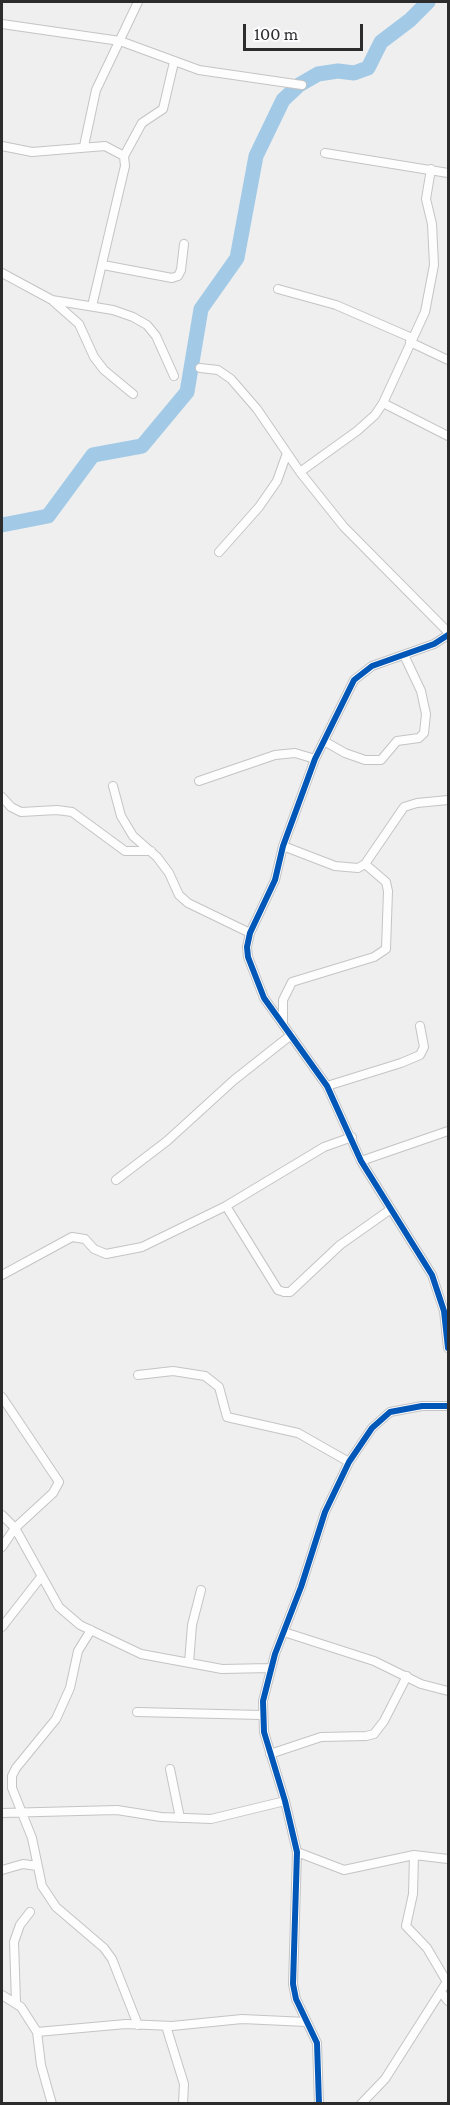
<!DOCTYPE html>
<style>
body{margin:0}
#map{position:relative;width:450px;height:2105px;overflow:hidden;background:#efeff0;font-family:"Crimson Pro",serif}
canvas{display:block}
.frame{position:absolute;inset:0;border:3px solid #2c2c2d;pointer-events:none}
.scale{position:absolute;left:243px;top:24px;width:120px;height:27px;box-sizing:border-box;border:3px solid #2c2c2d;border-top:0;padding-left:8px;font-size:18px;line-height:21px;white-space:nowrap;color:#2c2c2d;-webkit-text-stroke:4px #fcfcff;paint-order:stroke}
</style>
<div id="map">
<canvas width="450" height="2105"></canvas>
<div class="frame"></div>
<div class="scale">100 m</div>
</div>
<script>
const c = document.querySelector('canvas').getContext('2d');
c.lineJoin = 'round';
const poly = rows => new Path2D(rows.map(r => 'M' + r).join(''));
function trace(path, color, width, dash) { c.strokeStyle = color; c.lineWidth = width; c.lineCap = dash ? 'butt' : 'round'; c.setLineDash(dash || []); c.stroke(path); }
trace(poly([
 [2,525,48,516,93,455,142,446,187,392,201,309,237,258,256,156,283,100,299,85,318,74,338,71,354,73,368,68,381,42,410,20,428,2]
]), '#a2cae6', 15);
const street = poly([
 [2,24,120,41,199,70,302,85],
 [2,146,32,152,105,146,124,156,125,166,92,306],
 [84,146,96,90,138,2],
 [325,153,448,173],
 [124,156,142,123,163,109,174,62],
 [103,265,172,278,178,276,181,270,184,244],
 [2,273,52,300,113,310,133,317,147,325,156,336,174,376],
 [278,289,336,305,412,338],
 [53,301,79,324,94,357,104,370,133,394],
 [410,342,448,360],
 [200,368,218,370,231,379,257,409,300,472,344,527,448,632],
 [383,403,448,436],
 [300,472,357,431,375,415,383,403,425,312,434,265,432,224,426,199,431,169],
 [219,552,259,507,277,481,287,453],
 [448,635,434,644,372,666,354,680,315,759,283,846,275,880,250,933,247,947,248,957,264,998,327,1086,361,1161,432,1275,444,1311,448,1348],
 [324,741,345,753,365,760,381,760,397,741,419,738,424,733,426,714,421,691,404,655],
 [199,781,275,755,295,753,315,759],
 [113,786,121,816,133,836,157,857,169,873,179,895,188,903,250,933],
 [2,797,11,807,21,812,57,810,72,812,125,851,151,851],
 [283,846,335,866,358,868,365,864,404,807,417,803,448,800],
 [283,1023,283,1000,292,982,374,957,386,949,388,891,386,882,365,864],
 [327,1086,401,1063,420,1055,424,1047,420,1026],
 [361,1161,448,1131],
 [116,1180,167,1141,234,1080,291,1035],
 [226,1206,278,1290,284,1292,290,1292,340,1245,391,1209],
 [2,1275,72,1237,85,1239,94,1249,106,1254,142,1247,226,1206,324,1147,352,1137],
 [138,1375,173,1371,205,1376,219,1387,227,1417,298,1433,349,1462],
 [2,1397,59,1482,53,1493,15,1528,2,1547],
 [2,1515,15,1528,59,1607,80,1625,141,1654,222,1669,270,1668],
 [2,1627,41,1577],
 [91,1630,78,1651,70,1688,56,1719,16,1768,12,1776,12,1788,32,1838,42,1886,56,1907,104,1948,112,1959,138,2025],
 [284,1632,374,1661,421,1684,448,1691],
 [189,1663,192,1625,201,1590],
 [137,1712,261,1715],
 [270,1754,321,1737,366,1736,374,1734,384,1721,407,1676],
 [170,1769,180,1818],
 [2,1813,117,1810,161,1817,211,1819,285,1801],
 [297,1852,344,1870,414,1855,448,1859],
 [414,1855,413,1894,406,1926,427,1948,447,1982],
 [2,1870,23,1864,37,1866],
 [441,1992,448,2001],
 [2,1995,21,2007,37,2032,41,2065,52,2104],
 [16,2002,14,1942,20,1925,30,1912],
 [166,2026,184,2084,183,2104],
 [37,2032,126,2024,172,2026,242,2019,307,2022],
 [319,2104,317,2043,296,1999,293,1984,297,1852,285,1801,264,1732,263,1701,275,1654,301,1587,325,1512,349,1462,372,1428,390,1412,422,1406,448,1406],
 [361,2104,385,2079,448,1980]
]);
trace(street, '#c4c4c5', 10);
trace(street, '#fdfdfd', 8);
trace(poly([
 [448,635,434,644,372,666,354,680,315,759,283,846,275,880,250,933,247,947,248,957,264,998,327,1086,361,1161,432,1275,444,1311,448,1348],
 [319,2104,317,2043,296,1999,293,1984,297,1852,285,1801,264,1732,263,1701,275,1654,301,1587,325,1512,349,1462,372,1428,390,1412,422,1406,448,1406]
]), '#0057b8', 6);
</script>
